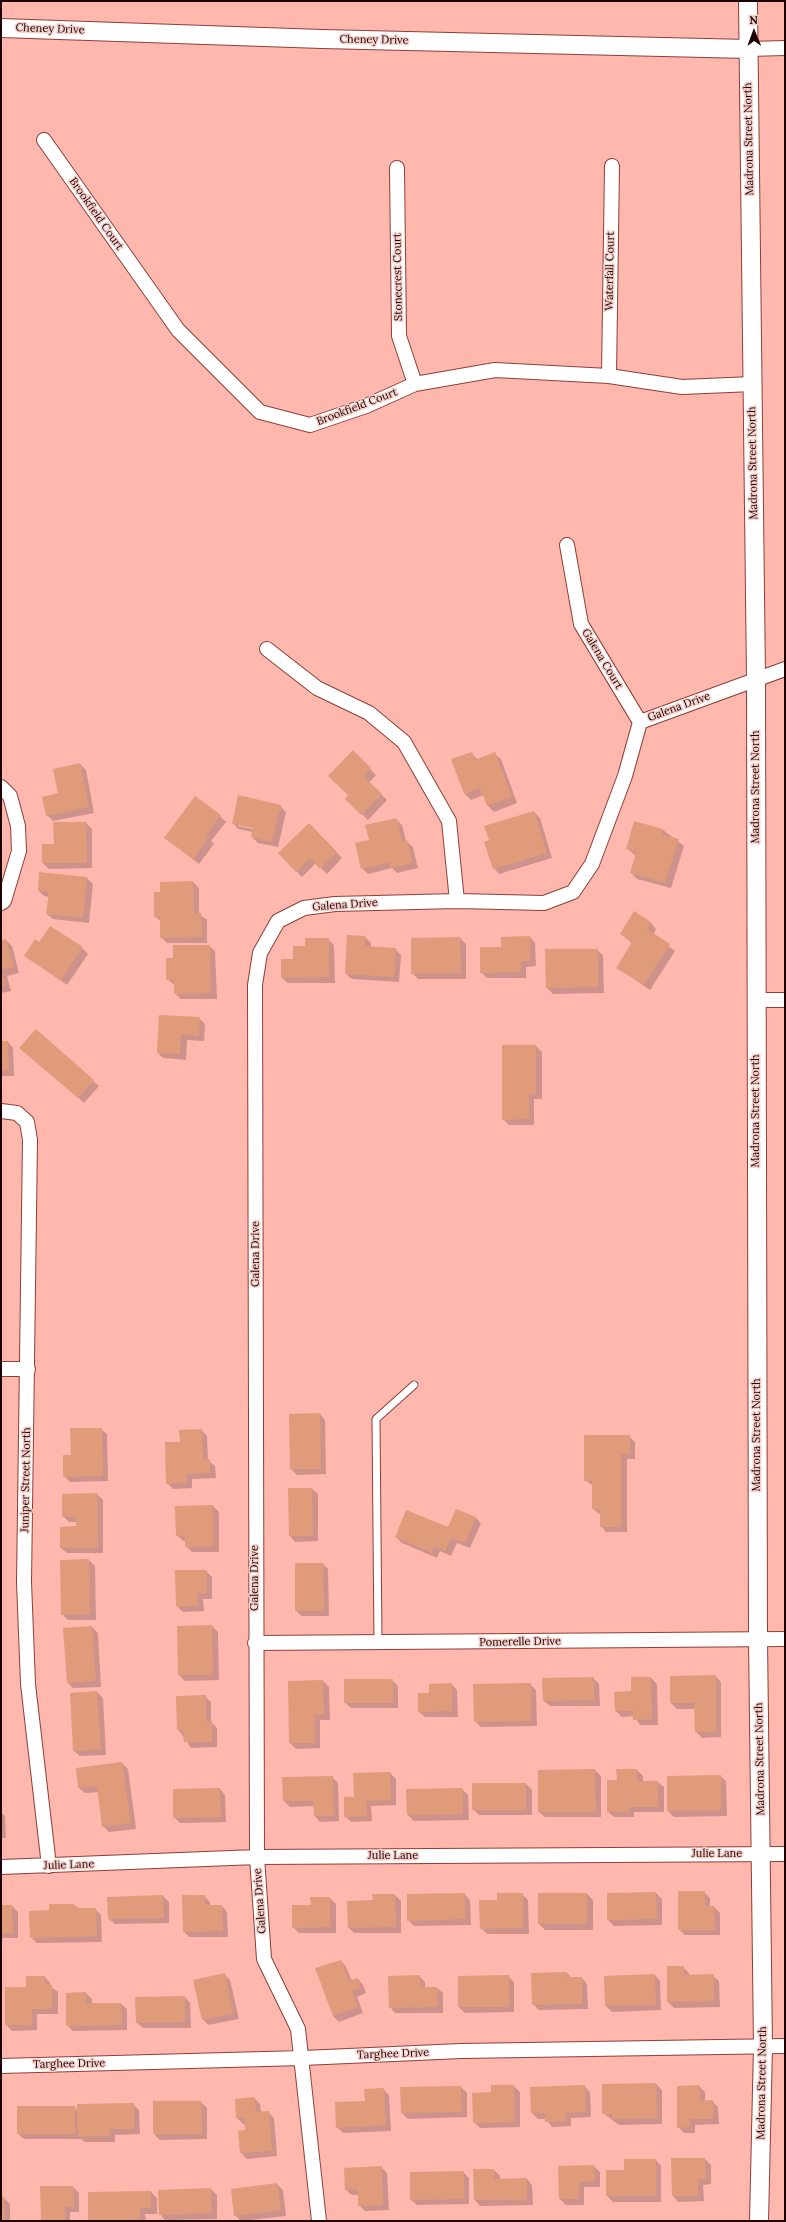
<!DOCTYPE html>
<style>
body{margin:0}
#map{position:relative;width:786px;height:2222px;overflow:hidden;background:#ffb7ae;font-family:Lora,serif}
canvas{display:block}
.frame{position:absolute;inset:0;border:2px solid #1e0202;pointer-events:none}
.north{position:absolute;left:734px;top:12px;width:40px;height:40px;-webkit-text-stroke:3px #f4cfca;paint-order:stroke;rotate:359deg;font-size:11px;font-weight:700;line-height:16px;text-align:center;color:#1e0202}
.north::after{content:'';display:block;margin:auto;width:14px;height:18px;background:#1e0202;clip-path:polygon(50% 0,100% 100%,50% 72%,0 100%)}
</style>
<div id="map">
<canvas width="786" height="2222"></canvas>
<div class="frame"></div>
<div class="north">N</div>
</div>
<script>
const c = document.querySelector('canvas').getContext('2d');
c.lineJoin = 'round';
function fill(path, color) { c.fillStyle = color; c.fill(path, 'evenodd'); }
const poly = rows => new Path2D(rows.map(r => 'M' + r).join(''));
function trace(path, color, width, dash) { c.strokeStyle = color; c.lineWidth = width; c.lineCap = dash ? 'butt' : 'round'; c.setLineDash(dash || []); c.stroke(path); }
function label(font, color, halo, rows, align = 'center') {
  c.font = font + ' Lora,serif'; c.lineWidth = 3; c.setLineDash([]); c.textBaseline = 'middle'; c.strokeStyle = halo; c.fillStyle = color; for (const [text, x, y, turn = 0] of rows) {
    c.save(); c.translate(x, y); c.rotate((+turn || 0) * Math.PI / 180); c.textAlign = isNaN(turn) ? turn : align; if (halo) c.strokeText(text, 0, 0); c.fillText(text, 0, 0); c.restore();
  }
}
fill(poly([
 [353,752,376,775,369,783,387,800,368,820,346,799,350,796],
 [471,753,478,760,495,754,501,759,517,803,494,812,488,806,484,795,471,800,465,794,452,760],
 [80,764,86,770,94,813,53,821,47,815],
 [280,806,286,812,278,847,258,843,252,837,253,832,238,829,233,823],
 [238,824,258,829,258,830,238,826],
 [534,812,540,818,552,858,499,874,494,868],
 [220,816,226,822,211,841,214,844,199,864,165,838],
 [396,819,402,825,406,841,413,847,418,868,397,873,392,868,368,874,362,868,370,841],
 [86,823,92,829,92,868,49,869,43,863,43,845,55,845],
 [309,824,342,858,327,874,316,863,302,877,279,853],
 [663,830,684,846,671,888,637,879,631,873,636,856,628,849],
 [87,878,93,884,89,923,53,919,47,914,49,897,44,896,39,891],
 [193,882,199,888,199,914,207,920,207,943,167,943,161,937,161,922,155,916,161,893],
 [635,913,651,923,656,929,653,935,675,951,650,990,618,968,633,944,621,934],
 [365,937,371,943,371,947,395,949,401,955,399,982,352,979,346,974],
 [530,937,535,943,536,966,526,967,526,978,487,978,481,972],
 [460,938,466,944,466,979,418,979,412,973,412,939],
 [328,939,334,945,335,983,288,983,282,978,306,947],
 [6,940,12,946,19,973,7,976,11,991,1,993,1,941],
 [39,944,82,948,88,954,67,985,25,956],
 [209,946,215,951,217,999,181,999,175,993,175,985,167,979,174,959],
 [597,950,603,955,604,993,553,994,547,988],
 [199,1018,205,1024,204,1041,187,1040,186,1060,163,1058,158,1053],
 [1,1042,8,1042,13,1048,14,1076,1,1076],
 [536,1046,542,1052,542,1099,534,1099,534,1125,509,1125,503,1119],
 [27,1053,93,1081,99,1086,84,1103],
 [320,1414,325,1420,326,1474,297,1475,291,1469],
 [101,1429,107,1434,108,1481,70,1482,64,1476],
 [201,1430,207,1436,208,1460,215,1466,216,1478,192,1479,192,1488,173,1489,167,1483,181,1442],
 [629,1436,635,1442,635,1459,627,1459,627,1532,606,1532,601,1526,601,1515,593,1509,593,1486,585,1480],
 [312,1489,318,1494,318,1541,295,1542,290,1536],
 [97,1494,103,1500,103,1553,67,1553,61,1548,77,1527,77,1522,69,1522,63,1516],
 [213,1506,219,1512,219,1552,192,1552,186,1546,186,1541,183,1541,177,1535],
 [475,1517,481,1523,470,1548,457,1543,451,1556,440,1551,437,1558,402,1543,396,1537,448,1528],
 [89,1560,95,1566,96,1620,68,1620,62,1614,61,1561],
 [323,1564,328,1569,329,1616,302,1616,296,1611],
 [206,1571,212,1577,212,1599,203,1599,204,1611,183,1612,177,1606],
 [212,1626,218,1632,219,1680,185,1681,179,1675],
 [92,1627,98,1633,101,1687,73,1688,68,1683],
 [715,1676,721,1682,721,1737,702,1738,696,1732,696,1709,677,1709,671,1703],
 [593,1678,599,1684,600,1706,550,1706,544,1701],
 [651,1678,657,1684,658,1725,640,1725,634,1716,622,1717,616,1711,632,1692],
 [392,1680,398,1686,398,1708,351,1708,345,1702],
 [323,1681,329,1687,330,1720,320,1720,320,1748,296,1749,290,1743,289,1682],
 [451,1684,457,1690,458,1717,425,1717,419,1712,430,1694],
 [530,1684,536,1690,537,1726,481,1727,475,1721],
 [97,1692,103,1698,106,1755,80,1756,74,1751],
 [205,1696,211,1702,211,1722,217,1728,217,1747,191,1748,178,1729],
 [122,1763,128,1769,136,1829,109,1832,103,1826,99,1792,85,1793,79,1788],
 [595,1770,601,1776,601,1817,545,1817,539,1812],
 [637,1770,643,1776,643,1782,658,1782,664,1787,664,1812,634,1812,634,1817,614,1817,608,1812,618,1781],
 [390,1773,396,1779,396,1805,371,1806,372,1821,351,1822,345,1816,355,1798],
 [720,1776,726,1781,727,1816,674,1817,668,1811],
 [332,1777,338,1783,339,1821,320,1822,315,1816,314,1806,290,1807,284,1801],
 [526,1784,532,1790,532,1815,479,1815,473,1809],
 [220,1789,225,1795,226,1822,180,1823,174,1817],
 [462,1789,468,1795,469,1820,414,1821,408,1815],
 [1,1812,5,1816,6,1838,1,1838],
 [704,1892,710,1898,710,1907,714,1907,720,1913,720,1935,685,1935,679,1929],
 [656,1893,662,1899,662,1925,614,1926,608,1920],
 [464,1894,470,1900,471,1925,414,1926,408,1920],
 [522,1894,528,1900,529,1934,487,1934,481,1928,498,1901],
 [587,1894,593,1900,593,1930,545,1930,539,1924],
 [373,1895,395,1895,401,1901,401,1933,354,1933,349,1928,374,1901],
 [163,1896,169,1902,169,1923,115,1924,109,1919],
 [204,1896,210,1902,210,1906,222,1906,227,1912,228,1937,189,1937,184,1932],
 [330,1898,336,1904,336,1933,299,1933,293,1927,312,1906],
 [74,1905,79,1909,95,1909,101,1915,102,1942,37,1943,31,1937,50,1911],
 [1,1906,12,1906,18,1912,18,1938,1,1938],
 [341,1961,346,1967,352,1981,358,1979,363,1985,366,1993,357,1997,363,2013,339,2022,333,2016],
 [683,1967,689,1973,689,1976,713,1976,719,1981,720,2007,674,2008,668,2002],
 [567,1973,572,1978,582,1978,587,1984,588,2009,539,2010,533,2004],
 [224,1974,230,1980,239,2019,208,2025,203,2019],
 [655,1975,660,1981,661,2010,612,2012,606,2006,605,1977],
 [419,1976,425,1982,425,1988,437,1988,443,1993,443,2013,395,2013,390,2007],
 [508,1976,514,1982,514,2012,465,2013,459,2007],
 [45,1977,50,1983,50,1986,58,1992,58,2014,37,2014,37,2030,12,2031,6,2025,27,1988],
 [86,1993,92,1999,92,2004,121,2004,127,2009,127,2030,73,2031,67,2025],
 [185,1997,190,2003,191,2028,143,2028,137,2023],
 [656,2084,662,2090,662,2124,619,2125,603,2113,603,2085],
 [514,2086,520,2092,520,2127,480,2128,474,2122,492,2093],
 [584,2086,590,2092,591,2117,571,2118,571,2126,552,2127,546,2119,538,2119,532,2113],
 [699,2086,705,2092,705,2102,712,2101,718,2107,719,2124,695,2125,695,2133,684,2133,678,2127],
 [461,2087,467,2093,467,2117,408,2119,402,2113,401,2088],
 [383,2089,389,2095,391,2131,343,2133,337,2127],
 [254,2098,260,2104,261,2112,268,2112,274,2118,277,2156,247,2159,241,2153,247,2131,246,2124,243,2124,237,2118],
 [154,2102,201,2102,207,2108,207,2139,160,2140,154,2134],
 [133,2104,139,2110,140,2134,115,2135,115,2142,85,2142,81,2139,24,2139,18,2134,74,2107,78,2111],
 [672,2159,705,2159,711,2165,711,2184,703,2185,704,2201,678,2202,673,2196],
 [656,2160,661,2166,661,2202,613,2202,607,2196,625,2171],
 [594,2166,600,2172,600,2187,584,2187,584,2205,566,2205,560,2199,559,2167],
 [381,2167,387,2173,389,2210,365,2211,359,2205,359,2195,352,2195,346,2190],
 [474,2170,494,2170,500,2176,500,2180,527,2179,532,2185,533,2205,480,2206,475,2200],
 [463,2172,469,2178,469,2204,417,2205,411,2200],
 [277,2184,283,2190,286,2216,241,2221,235,2215],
 [73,2187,79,2193,79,2212,70,2212,70,2221,42,2221],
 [211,2189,217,2195,217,2219,165,2220,160,2214],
 [151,2192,157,2198,157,2214,145,2214,146,2221,89,2221],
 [1,2198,4,2198,10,2204,10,2221,1,2221]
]), '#0003');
fill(poly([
 [353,750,371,768,364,777,382,794,361,815,345,799,348,795,328,776],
 [472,752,475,760,495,752,512,797,487,806,480,788,464,794,451,759],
 [80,763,89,807,46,816,42,797,58,793,53,769],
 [238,795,281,805,272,842,251,837,253,828,232,824],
 [195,796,221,815,206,835,209,837,193,859,164,838],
 [534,811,547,853,493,869,484,842,489,840,484,826],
 [397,818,402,841,407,840,412,863,390,868,389,862,361,869,355,843,369,840,365,825],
 [634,821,663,829,662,834,679,839,665,883,630,873,636,852,626,849],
 [53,822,86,822,87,863,42,863,42,844,54,844],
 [309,823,337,852,320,869,310,858,296,872,278,853],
 [39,872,87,877,83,918,46,914,49,892,38,891],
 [193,881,194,913,201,913,202,937,160,938,160,916,154,917,154,892,160,892,160,882],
 [634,911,651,922,647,929,670,944,644,985,616,968,632,942,620,934],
 [50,926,83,947,61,980,24,956,35,939,39,942],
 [347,935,365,936,365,946,396,948,394,977,345,974],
 [530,936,530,961,521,961,521,972,480,973,480,947,501,947,501,937],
 [460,937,461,973,411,974,411,938],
 [305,938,329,938,329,977,281,978,281,959,293,959,293,946,305,946],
 [6,939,14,967,1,970,1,940],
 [173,945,210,945,211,993,174,994,174,980,166,980,166,958,173,958],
 [545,949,598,949,598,987,546,988],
 [1,970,5,985,1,986],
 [159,1015,200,1017,199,1036,181,1034,180,1054,157,1053],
 [36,1029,94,1080,78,1098,19,1048],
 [1,1041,8,1041,9,1070,1,1070],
 [502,1045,536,1045,536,1094,529,1094,529,1119,502,1120],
 [320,1413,321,1469,290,1469,289,1414],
 [70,1428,102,1428,103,1476,63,1477,63,1455,71,1455],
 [202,1429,203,1460,210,1459,210,1473,186,1474,187,1483,166,1484,165,1442,180,1442,179,1430],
 [584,1435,630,1435,630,1454,621,1454,621,1527,600,1527,600,1509,592,1509,592,1481,584,1481],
 [288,1488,312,1488,313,1536,289,1536],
 [97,1493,98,1548,60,1548,60,1527,76,1526,76,1517,62,1517,62,1494],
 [213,1505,214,1546,185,1547,185,1535,176,1536,175,1506],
 [456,1509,476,1517,465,1543,451,1538,445,1551,434,1546,432,1553,395,1537,406,1510,448,1527],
 [89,1559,90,1614,61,1615,60,1560],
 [295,1563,323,1563,324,1611,295,1611],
 [175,1570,207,1570,207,1593,198,1593,198,1606,176,1606],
 [212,1625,213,1675,178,1675,177,1626],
 [92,1626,96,1681,67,1683,63,1628],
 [716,1675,716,1732,695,1732,694,1703,670,1703,670,1676],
 [594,1677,594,1700,543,1701,542,1678],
 [631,1677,651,1677,652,1719,633,1720,633,1711,615,1711,614,1692,631,1691],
 [344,1679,393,1679,393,1703,344,1703],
 [323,1680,324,1714,314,1715,315,1743,289,1743,288,1681],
 [452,1683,452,1711,418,1712,418,1693,429,1693,429,1684],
 [531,1683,531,1721,474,1722,473,1684],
 [97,1691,101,1749,73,1751,70,1693],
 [206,1695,206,1721,212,1721,212,1742,184,1742,183,1730,177,1730,176,1696],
 [122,1762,131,1823,102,1827,97,1786,78,1788,76,1768],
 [595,1769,596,1812,538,1812,538,1770],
 [616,1769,637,1769,637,1781,658,1781,658,1807,629,1807,629,1812,607,1812,607,1780,617,1780],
 [390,1772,391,1800,366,1801,367,1816,344,1817,344,1797,354,1797,353,1773],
 [721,1775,721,1810,667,1811,667,1776],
 [333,1776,334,1816,314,1816,313,1801,283,1801,282,1777],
 [472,1783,526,1783,526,1810,472,1810],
 [220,1788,221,1817,173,1818,173,1789],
 [463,1788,463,1814,407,1815,406,1789],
 [678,1891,705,1891,705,1906,714,1906,715,1930,678,1930],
 [656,1892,657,1919,607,1920,607,1893],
 [465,1893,465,1919,407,1921,407,1894],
 [497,1893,523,1893,523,1928,480,1929,479,1900,497,1900],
 [538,1893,587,1893,587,1924,538,1924],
 [372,1894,395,1894,396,1927,348,1928,347,1901,373,1900],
 [163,1895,164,1918,108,1919,107,1897],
 [182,1895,205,1895,205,1905,222,1905,223,1931,183,1932],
 [310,1897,330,1897,330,1927,292,1928,292,1905,311,1905],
 [49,1904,74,1904,74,1908,96,1908,97,1936,30,1938,29,1911,49,1910],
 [1,1905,12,1905,13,1933,1,1933],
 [341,1960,349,1981,358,1978,361,1988,352,1991,358,2007,333,2016,315,1968],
 [667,1966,684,1966,684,1975,714,1974,714,2001,667,2002],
 [567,1972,567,1977,582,1977,582,2004,532,2005,531,1973],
 [225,1973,233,2013,202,2020,193,1980],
 [655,1974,656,2005,605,2006,604,1976],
 [420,1975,420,1987,437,1987,438,2007,389,2008,388,1976],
 [509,1975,509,2007,458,2007,458,1976],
 [26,1976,45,1976,45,1985,52,1985,52,2009,32,2009,32,2025,5,2025,5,1987,26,1987],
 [86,1992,86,2003,121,2003,122,2025,66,2026,66,1993],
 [185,1996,185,2022,136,2023,135,1997],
 [656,2083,657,2118,612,2119,612,2114,602,2114,602,2084],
 [491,2085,514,2085,515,2122,473,2123,472,2093,491,2092],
 [585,2085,586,2112,566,2113,566,2121,545,2122,545,2113,531,2113,530,2087],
 [699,2085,700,2101,713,2100,713,2119,689,2119,690,2127,677,2128,677,2086],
 [461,2086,462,2112,401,2113,400,2087],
 [384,2088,386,2125,336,2128,335,2102,365,2101,364,2089],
 [255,2097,256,2112,269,2111,272,2151,240,2153,238,2131,245,2130,244,2118,236,2118,235,2099],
 [153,2101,201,2101,202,2134,153,2134],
 [134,2103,134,2129,110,2129,110,2136,78,2137,77,2104],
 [17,2106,75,2106,75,2134,17,2134],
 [671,2158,705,2158,706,2179,698,2179,698,2196,672,2196],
 [624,2159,656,2159,656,2196,606,2196,606,2170,624,2170],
 [594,2165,595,2181,579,2182,579,2199,559,2199,558,2166],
 [382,2166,383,2205,358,2206,358,2189,345,2190,344,2168],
 [473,2169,494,2169,494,2179,527,2178,527,2200,474,2200],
 [464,2171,464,2199,410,2200,410,2172],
 [277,2183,281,2210,234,2216,231,2189],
 [40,2186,73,2186,74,2206,65,2207,65,2221,41,2221],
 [211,2188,212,2213,159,2215,158,2190],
 [151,2191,151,2208,140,2208,140,2221,88,2221,88,2192],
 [1,2197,4,2197,5,2221,1,2221]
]), '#df9b7a');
const service = poly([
 [378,1644,376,1419,414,1385]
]);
const minor = poly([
 [748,49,785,48],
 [44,140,178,330,260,412,310,425,366,406,415,384,495,370,609,376,682,387,753,384],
 [397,168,399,336,415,384],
 [609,376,612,166],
 [567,545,581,624,640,722],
 [267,649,317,688,369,713,404,742,449,821,457,901],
 [1,787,10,796,18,826,19,851,4,901,1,903],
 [755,1000,785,1000],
 [1,1111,17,1113,27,1122,30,1140,24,1582,28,1684,49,1866],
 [1,1369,28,1369],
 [255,1643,785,1639],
 [1,1867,257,1857,785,1854],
 [1,2066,303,2058,461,2051,785,2046],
 [319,2221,298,2029,264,1959,257,1857,255,985,260,953,278,921,304,908,335,904,457,901,544,903,573,892,592,864,625,776,640,722,785,669]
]);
const tertiary = poly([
 [748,1,756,679,758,1639,763,2046,759,2221],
 [1,28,322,39,748,49]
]);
trace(service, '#8c3f38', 9);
trace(minor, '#8c3f38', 16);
trace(tertiary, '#8c3f38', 20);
trace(service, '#fff', 7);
trace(minor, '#fff', 14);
trace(tertiary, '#fff', 18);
label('11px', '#1e0202', '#f4cfca', [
 ["Cheney Drive",50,29,2],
 ["Cheney Drive",374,40,1],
 ["Madrona Street North",749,139,-91],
 ["Brookfield Court",96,214,55],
 ["Waterfall Court",610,271,-89],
 ["Stonecrest Court",398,277,-91],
 ["Brookfield Court",357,407,-21],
 ["Madrona Street North",753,463,-91],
 ["Galena Court",602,659,59],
 ["Galena Drive",679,707,-20],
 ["Madrona Street North",756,787,-90],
 ["Galena Drive",345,905,-4],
 ["Madrona Street North",756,1111,-90],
 ["Galena Drive",256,1254,-90],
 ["Madrona Street North",757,1435,-90],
 ["Juniper Street North",26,1480,-89],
 ["Galena Drive",255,1578,-90],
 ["Pomerelle Drive",520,1642,-1],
 ["Madrona Street North",760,1759,-91],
 ["Julie Lane",717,1854],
 ["Julie Lane",393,1856],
 ["Julie Lane",69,1865,-2],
 ["Galena Drive",260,1901,-94],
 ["Targhee Drive",393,2054,-2],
 ["Targhee Drive",69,2064,-1],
 ["Madrona Street North",762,2083,-89]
]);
</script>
